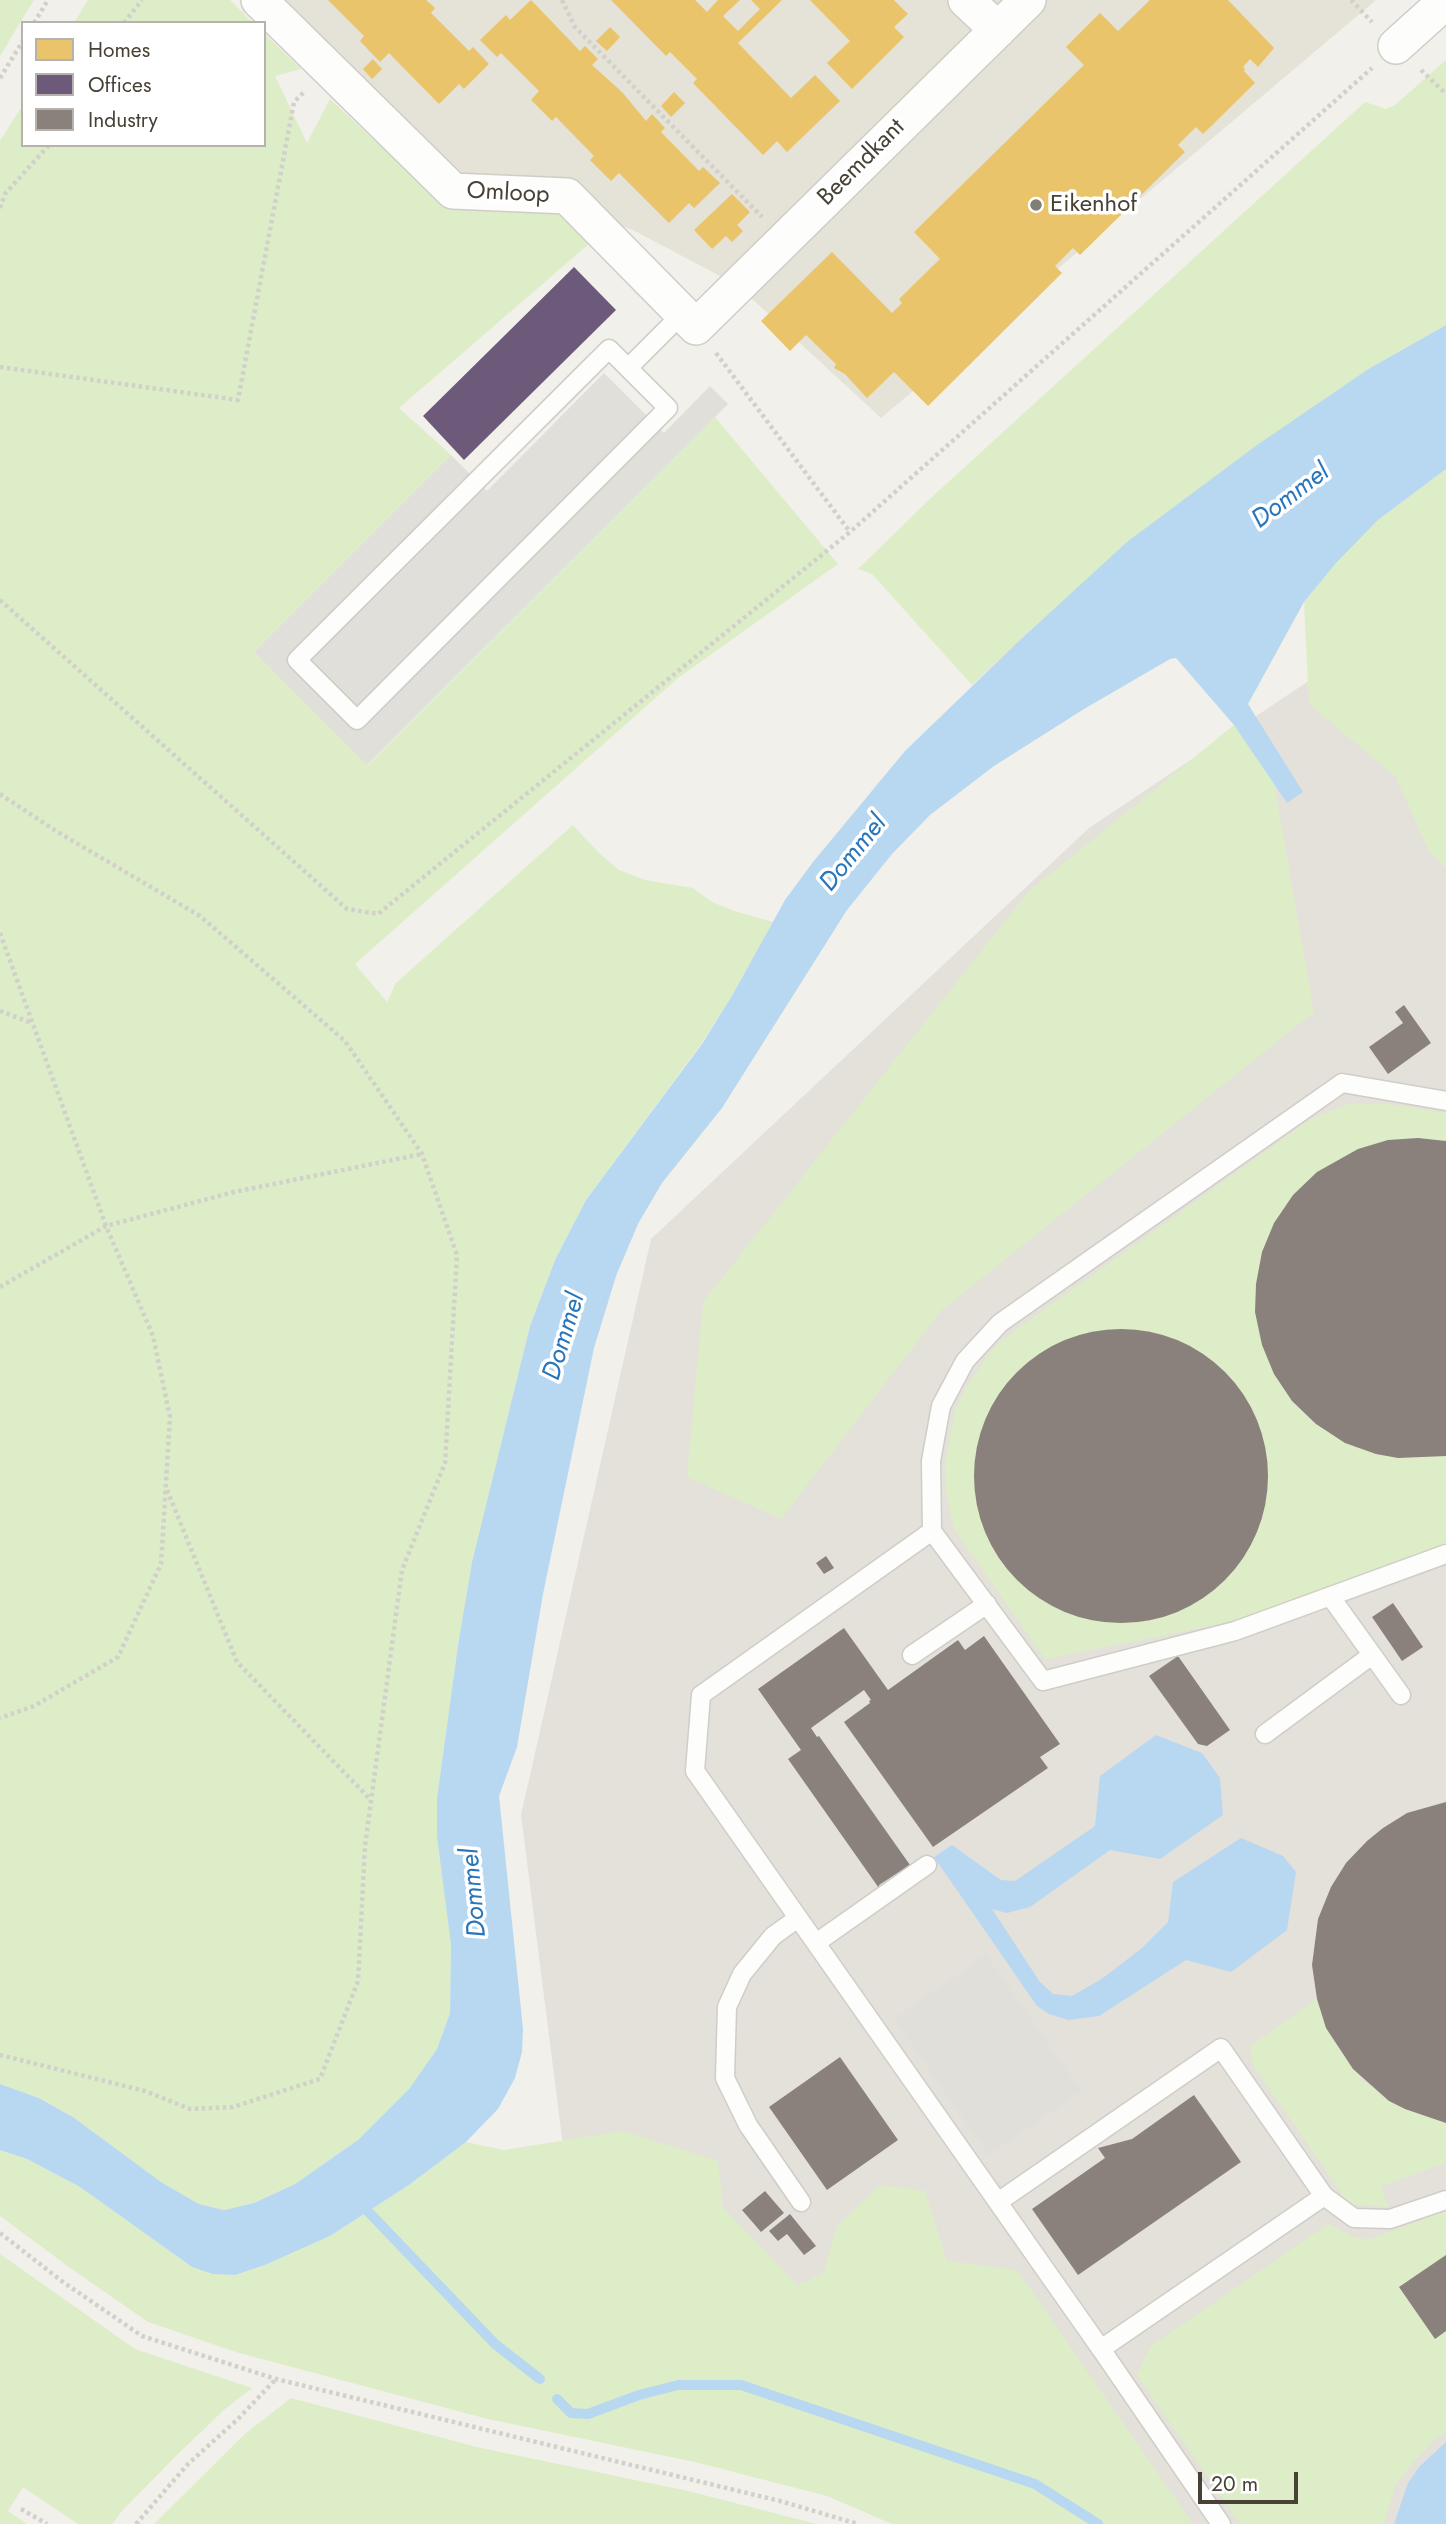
<!DOCTYPE html>
<style>
body{margin:0}
#map{position:relative;width:1446px;height:2524px;overflow:hidden;background:#f1f0ea;font-family:Jost,sans-serif}
canvas{display:block}
.legend{position:absolute;left:21px;top:21px;width:245px;height:126px;box-sizing:border-box;background:#fff;border:2px solid #b6b3ae;margin:0;padding:9px 12px;list-style:none;font-size:21px;color:#484135}
.legend li{display:flex;align-items:center;gap:14px;height:35px}
.legend b{width:35px;border:2px solid #b6b3ae}
.scale{position:absolute;left:1198px;top:2472px;width:100px;height:32px;box-sizing:border-box;border:4px solid #484135;border-top:0;padding-left:9px;font-size:21px;line-height:24px;white-space:nowrap;color:#484135;-webkit-text-stroke:5px #fff;paint-order:stroke}
</style>
<div id="map">
<canvas width="1446" height="2524"></canvas>
<ul class="legend">
<li><b style="height:19px;background:#e9c46a"></b>Homes</li>
<li><b style="height:19px;background:#6d597a"></b>Offices</li>
<li><b style="height:19px;background:#8a817c"></b>Industry</li>
</ul>
<div class="scale">20 m</div>
</div>
<script>
const c = document.querySelector('canvas').getContext('2d');
c.lineJoin = 'round';
function fill(path, color) { c.fillStyle = color; c.fill(path, 'evenodd'); }
const poly = rows => new Path2D(rows.map(r => 'M' + r).join(''));
function trace(path, color, width, dash) { c.strokeStyle = color; c.lineWidth = width; c.lineCap = dash ? 'butt' : 'round'; c.setLineDash(dash || []); c.stroke(path); }
function label(font, color, halo, rows, align = 'center') {
  c.font = font + ' Jost,sans-serif'; c.lineWidth = 7; c.setLineDash([]); c.textBaseline = 'middle'; c.strokeStyle = halo; c.fillStyle = color; for (const [text, x, y, turn = 0] of rows) {
    c.save(); c.translate(x, y); c.rotate((+turn || 0) * Math.PI / 180); c.textAlign = isNaN(turn) ? turn : align; if (halo) c.strokeText(text, 0, 0); c.fillText(text, 0, 0); c.restore();
  }
}
fill(poly([
 [282,0,1376,0,881,418,737,285,633,230,462,175]
]), '#e5e2d7');
fill(poly([
 [1446,589,1446,2524,1120,2524,582,2296,521,1815,651,1239,1089,828]
]), '#e4e1db');
fill(poly([
 [0,0,34,0,0,56],
 [88,0,230,0,253,23,74,23],
 [264,33,301,69,275,76,307,143,330,99,449,210,559,210,590,243,399,408,451,455,254,652,368,765,715,417,838,564,678,678,355,964,387,1002,396,983,573,825,599,853,619,870,645,880,693,888,712,902,734,911,773,922,733,994,701,1044,586,1200,555,1260,530,1326,472,1562,458,1645,437,1798,437,1837,451,1945,450,2013,437,2049,409,2089,358,2140,295,2184,254,2203,224,2210,199,2204,161,2182,73,2117,39,2098,0,2084,0,141,23,105,23,145,264,145],
 [1446,60,1446,325,1370,368,1128,542,972,685,872,574,858,569,933,496,1365,102,1386,109,1395,105],
 [1446,469,1446,868,1429,851,1395,776,1309,704,1304,602,1336,562,1378,520],
 [1234,725,1274,783,1314,1012,941,1311,781,1519,687,1477,703,1302,1028,892],
 [1349,1104,1387,1104,1446,1113,1446,1543,1231,1622,1045,1659,954,1529,946,1492,945,1462,955,1412,965,1389,994,1347,1010,1334,1311,1119],
 [1317,1999,1332,2039,1362,2079,1389,2101,1405,2109,1446,2123,1446,2163,1381,2186,1388,2207,1349,2204,1253,2065,1250,2046],
 [623,2131,718,2161,723,2207,797,2285,823,2274,837,2226,880,2185,925,2191,947,2261,1017,2270,1193,2524,892,2524,827,2496,695,2462,488,2419,239,2353,148,2322,73,2270,0,2216,0,2150,27,2159,80,2187,192,2267,235,2275,265,2265,330,2236,409,2185,466,2142,504,2150],
 [1446,2211,1446,2432,1439,2436,1414,2461,1395,2486,1384,2524,1240,2524,1137,2375,1150,2347,1328,2224,1352,2236,1367,2240],
 [0,2254,135,2349,252,2388,225,2409,180,2452,122,2511,112,2524,78,2524,23,2487,8,2511,27,2524,0,2524],
 [291,2398,481,2448,688,2491,817,2524,154,2524,246,2433]
]), '#ddedc8');
fill(poly([
 [604,373,664,433,710,386,728,404,367,765,254,652,451,455,487,491],
 [986,1955,1081,2091,989,2155,894,2019]
]), '#e0dfda');
fill(poly([
 [1446,325,1446,469,1378,520,1336,563,1304,602,1248,704,1303,792,1287,803,1234,725,1176,658,1170,659,1084,709,994,766,930,815,892,854,847,910,722,1108,662,1183,638,1224,616,1276,594,1348,543,1594,517,1747,499,1796,523,2029,522,2052,515,2078,498,2109,466,2142,409,2185,330,2236,265,2265,235,2275,213,2274,192,2267,80,2187,27,2159,0,2150,0,2084,39,2098,73,2117,161,2182,199,2204,224,2210,254,2203,295,2184,358,2140,409,2089,437,2049,450,2013,451,1945,437,1837,437,1798,458,1645,472,1562,530,1326,555,1260,586,1200,702,1044,733,994,785,900,813,862,905,751,1019,641,1127,542,1257,445,1370,368],
 [1156,1735,1202,1753,1220,1778,1223,1815,1160,1859,1110,1850,1030,1907,1007,1913,992,1909,1040,1982,1053,1994,1072,1996,1103,1978,1142,1948,1168,1922,1173,1882,1241,1838,1283,1856,1296,1872,1287,1930,1231,1972,1186,1960,1099,2016,1068,2020,1049,2014,1037,2006,934,1857,952,1845,1001,1880,1015,1881,1095,1826,1100,1776],
 [1446,2442,1446,2524,1394,2524,1408,2483,1419,2467]
]), '#b8d8f1');
fill(poly([
 [328,0,426,0,435,8,431,13,469,51,473,47,489,64,464,89,459,84,439,104,389,53,380,62,360,41,364,36],
 [531,0,580,51,585,46,598,59,592,65,622,92,646,121,652,114,665,128,661,132,699,171,703,167,720,183,694,208,689,203,669,223,619,173,611,181,590,160,594,156,556,117,552,121,531,100,539,91,501,53,497,57,480,40,506,15,510,20],
 [611,0,695,0,707,12,718,0,740,0,723,16,738,31,760,9,751,0,782,0,738,43,791,98,815,75,840,101,787,152,777,141,763,155,693,83,697,79,670,52,666,56],
 [810,0,894,0,908,14,894,27,904,37,852,89,827,63,850,41],
 [1150,0,1228,0,1274,48,1258,67,1250,59,1243,67,1245,69,1244,71,1255,83,1203,134,1196,127,1178,145,1185,152,1080,255,1073,248,1055,266,1062,273,928,406,894,372,867,398,845,374,834,368,836,364,806,335,790,351,761,321,832,252,892,313,902,303,899,299,940,259,914,232,1084,65,1066,47,1100,13,1118,31],
 [610,27,620,37,607,51,596,41],
 [373,59,382,69,372,79,363,69],
 [674,92,685,103,671,117,661,106],
 [732,194,750,212,737,225,743,231,732,242,726,236,712,249,694,230]
]), '#e9c46a');
fill(poly([
 [574,267,616,310,464,460,423,416]
]), '#6d597a');
fill(poly([
 [1404,1005,1431,1043,1388,1074,1369,1047,1403,1023,1395,1012],
 [1418,1138,1446,1141,1446,1456,1398,1458,1376,1454,1345,1443,1316,1424,1292,1401,1274,1374,1262,1345,1255,1312,1256,1284,1262,1252,1274,1223,1293,1195,1317,1172,1358,1149,1388,1140],
 '974 1476a147 147 0 1 1 294 0a147 147 0 1 1-294 0Z',
 [826,1556,834,1568,824,1574,816,1563],
 [1393,1603,1423,1647,1402,1661,1372,1617],
 [844,1628,888,1690,958,1640,965,1650,984,1636,1060,1744,1040,1757,1048,1768,933,1847,844,1722,870,1703,869,1701,871,1700,864,1690,811,1728,817,1737,819,1736,910,1865,879,1885,881,1891,788,1759,801,1750,758,1689],
 [1178,1656,1230,1730,1207,1746,1198,1744,1149,1676],
 [1446,1802,1446,2123,1405,2109,1389,2101,1353,2069,1326,2028,1317,1999,1312,1965,1318,1919,1331,1887,1346,1863,1367,1841,1383,1828,1407,1813],
 [840,2057,898,2140,827,2190,769,2107],
 [1194,2095,1241,2162,1078,2275,1032,2209,1105,2158,1098,2148,1132,2139],
 [765,2191,784,2213,761,2232,742,2210],
 [790,2214,816,2246,804,2255,787,2234,778,2241,769,2231],
 [1446,2255,1446,2331,1435,2339,1399,2287]
]), '#8a817c');
trace(poly([
 [360,2203,495,2344,540,2379],
 [557,2399,571,2413,588,2414,639,2395,678,2385,741,2385,1035,2484,1098,2524]
]), '#b8d8f1', 10);
const lane = poly([
 [628,368,668,408,357,720,297,660,609,349,628,368,683,313],
 [932,1531,931,1461,941,1406,965,1361,1000,1323,1342,1083,1446,1101],
 [1330,1596,1401,1695],
 [912,1655,987,1604],
 [1265,1734,1372,1655],
 [798,1918,773,1936,742,1974,727,2007,725,2078,748,2125,801,2202],
 [816,1943,927,1865],
 [998,2202,1221,2048,1324,2196,1354,2218,1390,2219,1446,2200],
 [1101,2349,695,1771,701,1695,932,1531,1043,1681,1235,1631,1446,1554],
 [1221,2524,1101,2349,1324,2196]
]);
const street = poly([
 [259,0,453,191,567,196,696,327,1028,0],
 [966,0,998,30],
 [1396,46,1446,1]
]);
trace(lane, '#cfcdc7', 21);
trace(street, '#cfcdc7', 38);
trace(poly([
 [562,0,575,27,762,217],
 [1351,0,1372,22],
 [34,23,48,0],
 [124,23,142,0],
 [1421,70,1446,94],
 [0,78,23,41],
 [0,208,5,194,49,145],
 [716,353,850,532],
 [0,367,238,400,294,102,305,91],
 [0,600,347,909,378,914,850,532,1372,68],
 [0,794,56,831,200,916,345,1041,422,1154,457,1255,445,1463,402,1570,365,1846,358,1981,320,2079,233,2107,190,2109,145,2091,0,2055],
 [0,933,106,1226,153,1336,170,1417,161,1564,118,1657,34,1706,0,1718],
 [0,1011,32,1023],
 [0,1287,106,1226,234,1192,422,1154],
 [167,1490,237,1662,370,1799],
 [0,2233,63,2282,142,2336,276,2379,780,2501,858,2524],
 [21,2509,47,2524],
 [136,2524,188,2464,238,2419,276,2379]
]), '#d1d0ca', 4.5, [3.5, 3.5]);
trace(lane, '#fdfdfc', 18);
trace(street, '#fdfdfc', 35);
for (const [x, y, r, color] of [
 [1036,205,7,"#837e74"]
]) { const dot = new Path2D(); dot.arc(x, y, r, 0, 2 * Math.PI); c.fillStyle = color; c.fill(dot); trace(dot, '#fff', 2.5); }
label('24px', '#484135', '#fff', [
 ["Beemdkant",862,163,-45],
 ["Omloop",508,194,3]
]);
label('24px', '#484135', '#fff', [
 ["Eikenhof",1050,205]
], 'left');
label('italic 26px', '#2975b9', '#fff', [
 ["Dommel",1291,497,-37],
 ["Dommel",854,854,-51],
 ["Dommel",565,1337,-73],
 ["Dommel",475,1893,-95]
]);
</script>
